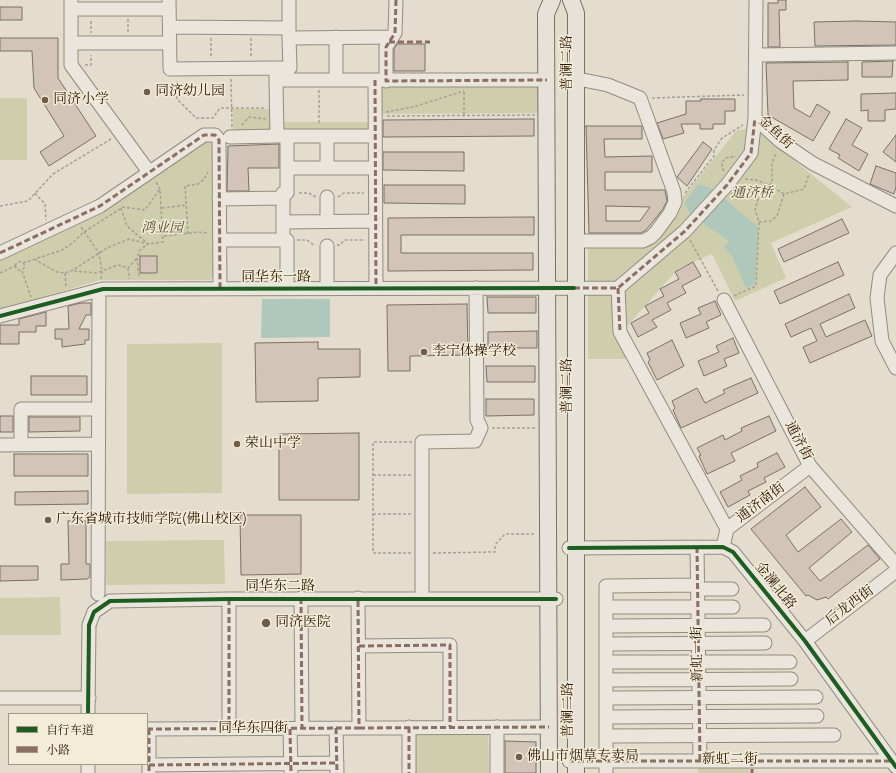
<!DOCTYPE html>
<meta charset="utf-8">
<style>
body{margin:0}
#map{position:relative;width:896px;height:773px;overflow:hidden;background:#e4ddcd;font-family:Cardo,"Noto Serif SC",serif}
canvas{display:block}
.legend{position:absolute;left:8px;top:713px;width:140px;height:52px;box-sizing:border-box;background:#f3ecd9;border:1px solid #a49783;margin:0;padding:5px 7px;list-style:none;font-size:12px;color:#2d1802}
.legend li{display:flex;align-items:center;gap:8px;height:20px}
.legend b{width:20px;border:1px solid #a49783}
</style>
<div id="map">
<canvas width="896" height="773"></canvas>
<ul class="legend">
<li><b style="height:5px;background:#1b5e20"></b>自行车道</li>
<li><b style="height:5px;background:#8d6e63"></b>小路</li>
</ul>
</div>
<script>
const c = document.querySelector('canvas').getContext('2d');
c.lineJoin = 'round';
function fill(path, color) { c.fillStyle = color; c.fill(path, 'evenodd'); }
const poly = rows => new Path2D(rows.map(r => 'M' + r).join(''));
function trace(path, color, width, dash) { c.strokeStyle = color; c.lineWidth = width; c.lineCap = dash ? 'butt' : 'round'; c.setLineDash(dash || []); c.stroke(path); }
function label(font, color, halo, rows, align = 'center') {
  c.font = font + ' Cardo,"Noto Serif SC",serif'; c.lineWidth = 3; c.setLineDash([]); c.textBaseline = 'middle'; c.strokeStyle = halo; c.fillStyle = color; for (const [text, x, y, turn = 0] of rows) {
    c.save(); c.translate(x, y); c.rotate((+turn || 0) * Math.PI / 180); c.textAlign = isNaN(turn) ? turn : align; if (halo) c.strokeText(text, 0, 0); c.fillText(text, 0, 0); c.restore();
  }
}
fill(poly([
 [541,83,541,113,378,114,377,84],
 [0,98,27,98,27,160,0,160],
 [233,109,274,109,275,135,233,136],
 [279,122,372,122,372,134,279,134],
 [753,127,852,207,771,243,786,278,735,301,712,254,679,268,619,335,631,359,588,359,588,246,643,247,736,131],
 [205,139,213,141,214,276,210,280,100,280,0,310,0,257],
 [222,343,222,493,127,494,127,344],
 [224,540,225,584,106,585,106,541],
 [60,597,61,635,0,635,0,598],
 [488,731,489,773,413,773,413,732],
 [698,763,749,763,749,773,698,773]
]), '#cfceac');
fill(poly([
 [698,184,712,188,758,227,755,284,746,288,732,256,724,248,729,241,691,215,684,203],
 [262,299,330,299,330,337,261,338]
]), '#b0c7bb');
const building = poly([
 [778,0,786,0,786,10,779,10,780,47,768,47,768,3,778,3,778,0],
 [0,7,22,7,22,20,0,20,0,7],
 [856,21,896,22,896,45,815,46,814,22,856,21],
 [0,38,58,38,58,78,96,136,49,166,40,152,64,136,34,88,32,51,0,51,0,38],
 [397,44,425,44,425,71,394,71,394,49,397,44],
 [893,61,892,77,862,77,862,62,893,61],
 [848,62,848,80,793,81,794,108,810,117,817,104,830,112,813,141,768,115,766,63,848,62],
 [896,93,896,109,885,110,885,121,868,121,868,110,861,111,861,94,896,93],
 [701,99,735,99,735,111,725,111,725,124,713,124,713,129,700,129,700,124,681,124,684,133,663,139,657,123,686,114,686,101,701,101,701,99],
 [534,119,534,136,383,137,383,120,534,119],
 [846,119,862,128,852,145,868,154,859,171,838,158,840,155,829,149,846,119],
 [586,126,642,126,642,139,604,139,605,157,652,156,652,172,605,172,605,190,665,190,667,201,663,209,646,230,641,233,589,233,586,126],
 [606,206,650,207,640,221,606,221,606,206],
 [896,135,896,162,883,152,896,135],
 [703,142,712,149,687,186,677,177,703,142],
 [279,144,279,168,248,168,249,191,227,191,228,146,279,144],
 [383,152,464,152,464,171,383,170,383,152],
 [876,166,896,173,896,187,894,194,870,184,876,166],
 [384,185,465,185,465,204,384,203,384,185],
 [534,217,534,235,401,235,401,253,533,253,533,270,388,271,388,218,534,217],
 [842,219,849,233,784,262,778,249,842,219],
 [140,256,157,256,157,273,140,273,140,256],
 [693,262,701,276,682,286,686,293,667,303,671,310,652,320,657,327,638,337,631,323,649,313,645,306,664,296,660,289,679,279,675,272,693,262],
 [838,262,844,275,780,304,774,291,838,262],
 [849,294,855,308,820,324,826,337,865,320,872,336,810,363,803,347,817,341,811,328,791,337,785,324,849,294],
 [487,297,536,297,536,313,488,313,487,297],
 [715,301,721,315,706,322,709,328,686,338,680,323,701,314,698,308,715,301],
 [81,303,91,303,91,315,86,315,79,329,89,329,89,340,85,340,85,344,62,347,62,339,55,339,55,329,69,329,68,306,81,303],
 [467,304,468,355,410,356,410,371,388,371,387,305,467,304],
 [46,312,46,326,36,326,36,332,19,332,19,344,0,344,0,325,19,325,19,319,46,312],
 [537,331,537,348,488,348,488,332,537,331],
 [733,338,739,353,724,359,727,366,704,376,698,361,719,352,716,346,733,338],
 [672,340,684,366,657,380,648,362,650,360,647,353,672,340],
 [318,342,318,349,360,349,360,377,318,378,318,401,256,402,255,343,318,342],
 [486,366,535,366,535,382,487,382,486,366],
 [31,376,87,376,87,395,31,395,31,376],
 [751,378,758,393,681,428,673,410,675,408,672,401,697,388,705,403,725,393,723,390,751,378],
 [486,399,534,399,534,415,486,416,486,399],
 [0,416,13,416,13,432,0,432,0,416],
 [769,416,776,431,731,453,735,461,707,474,699,456,701,455,697,448,723,435,725,440,742,431,741,428,769,416],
 [29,417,80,417,80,431,29,432,29,417],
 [359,433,359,500,279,500,279,434,359,433],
 [777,453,785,467,764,478,766,482,748,491,750,495,728,507,720,492,742,480,740,476,758,467,757,463,777,453],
 [14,454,88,454,88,476,14,476,14,454],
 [805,487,821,507,786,535,798,552,841,519,852,532,809,568,820,581,868,545,880,559,828,599,826,597,817,600,808,595,806,596,751,529,805,487],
 [88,491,88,504,15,505,15,492,88,491],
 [240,515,301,515,301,574,241,575,240,515],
 [68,521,86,521,86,564,90,564,90,577,87,579,61,580,61,564,69,564,68,521],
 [0,566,38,566,38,580,0,581,0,566],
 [505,741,536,742,536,773,505,773,505,741]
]);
fill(building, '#d3c4b8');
trace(building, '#787165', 1);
const minor = poly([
 [71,0,71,65,149,172],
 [169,0,170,69,276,68,276,80],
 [289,0,289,38,392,37],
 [756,0,755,118,780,141,812,163,896,206],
 [71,9,169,9],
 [170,27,289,28],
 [336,37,336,80],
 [71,43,170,43],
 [757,55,896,53],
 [276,68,290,68,289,38],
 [568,77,608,85,640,98,674,192,675,202,670,213,656,232,651,237,643,241,575,241],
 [375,80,376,288],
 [386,81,386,47,395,33,396,0],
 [287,136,287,168],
 [375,136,277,136,276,80,547,80],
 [230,137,277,136],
 [327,168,375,168],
 [327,197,327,221],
 [219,199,283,198],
 [283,222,375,221],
 [224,240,283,240],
 [327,246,327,288],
 [0,253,100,206,204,135,215,135,219,140,220,289],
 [896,253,880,275,877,298,882,341,896,368],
 [287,288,287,240,283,240,283,193,287,193,287,168,327,168,327,136],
 [618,288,620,332,727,529],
 [724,300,810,466,896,565],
 [0,316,103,289,618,288,685,231,727,185,751,153,755,118],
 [0,445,98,444],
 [21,445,21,409,98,409],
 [697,547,700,760],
 [723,547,727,529,810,466],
 [569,548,723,547,733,552,805,641,896,767],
 [697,589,732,589],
 [98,594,99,298],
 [301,598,302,728],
 [422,598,422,442,475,441,481,428,477,420,476,288],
 [229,599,229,729],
 [606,607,733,607],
 [606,626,764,625],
 [805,641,896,571],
 [606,644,765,643],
 [359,646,450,645,450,727],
 [606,662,790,662],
 [606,680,791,679],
 [0,698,89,698],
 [606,698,816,697],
 [88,714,89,625,94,612,110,601,229,599,556,599],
 [606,717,817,716],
 [409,727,409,773],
 [497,727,497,773],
 [336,728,337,773],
 [359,728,549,727],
 [147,729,359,728,358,598],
 [149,729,149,773],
 [290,729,291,773],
 [606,736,834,735],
 [569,761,891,761],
 [88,764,88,773],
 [149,765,337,763],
 [606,773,606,586,697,585]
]);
const major = poly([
 [571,0,576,13,576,773],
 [549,773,546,14,552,0]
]);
trace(minor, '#928b7f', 15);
trace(major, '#787165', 18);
trace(poly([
 [128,19,128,33],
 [91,21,91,33],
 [211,38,211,58],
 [251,38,251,58],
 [85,65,91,65,91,55],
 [231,79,232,127],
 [177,81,177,99,196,118,213,118,220,108,266,108],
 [319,90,319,124],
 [652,98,744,95],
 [386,112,413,107,464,91],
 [464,115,464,91],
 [387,116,535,115],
 [242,125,249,117,266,119],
 [724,171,722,168,722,162,726,158,736,156],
 [745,179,756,180,769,185,772,183,772,164,776,152],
 [35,193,45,204,46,220],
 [299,193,309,193,316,197],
 [685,193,714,156,714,150,722,138,743,125],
 [338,197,344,193,364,193],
 [0,206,28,201,53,174,111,139],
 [121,208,127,226,148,244,140,250,137,258,139,278],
 [162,208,186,205],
 [759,222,771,221,777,216,784,194],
 [163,223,187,221],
 [188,234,185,186,198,184,204,179,208,172],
 [164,236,198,232,208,233],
 [297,240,307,240,315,246],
 [690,240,718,291],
 [337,245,340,245,344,240,365,240],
 [34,259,57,272,65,273,73,270,107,248,129,239,148,244,163,242,160,189,156,182],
 '15.5 266a4.5 4.5 0 1 1 9 0a4.5 4.5 0 1 1-9 0Z',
 [23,263,62,250,70,245,84,232,123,207,145,210,160,189],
 [128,268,129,279],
 [22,271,31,297],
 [74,271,97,273,102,271,99,253,81,227],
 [0,273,15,266],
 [65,273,66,287],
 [101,279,102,271,118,265,128,268,137,258],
 [734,296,756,286,759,222,755,210,758,199,768,189,769,185,784,194,804,189,809,174],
 [492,428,535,428],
 [373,475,411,475],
 [373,514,411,514],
 [411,553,373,553,373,442,412,442],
 [433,553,495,552,495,545,505,534,534,534]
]), '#a4a097', 1.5, [3, 2]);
trace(minor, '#eae6de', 13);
trace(major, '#e7e2d9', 16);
trace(poly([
 [396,0,395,33,386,47,386,81,547,80],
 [389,42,430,42],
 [375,80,376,288],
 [0,253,100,206,204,135,215,135,219,140,220,289],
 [574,288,618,288,685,231,727,185,751,153,755,118],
 [618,288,620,332],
 [697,547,700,760],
 [301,598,302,728],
 [229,599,229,729],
 [359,646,450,645,450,727],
 [409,727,409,773],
 [336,728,337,773],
 [359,728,549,727],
 [147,729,359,728,358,598],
 [149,729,149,773],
 [290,729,291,773],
 [752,760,752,773],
 [569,761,891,761],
 [149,765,337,763]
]), '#8d6e63', 3, [6, 3]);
trace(poly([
 [0,316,103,289,574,288],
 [569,548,723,547,733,552,805,641,896,767],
 [88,714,89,625,94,612,110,601,229,599,556,599]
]), '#1b5e20', 4);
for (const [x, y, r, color] of [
 [147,92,4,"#6d5d49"],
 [45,100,4,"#6d5d49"],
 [424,352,4,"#6d5d49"],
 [237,444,4,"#6d5d49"],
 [48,520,4,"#6d5d49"],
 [266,623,5,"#6d5d49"],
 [519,757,4,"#6d5d49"]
]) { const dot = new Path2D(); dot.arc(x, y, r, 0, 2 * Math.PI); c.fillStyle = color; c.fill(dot); trace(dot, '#f3ecd9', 1.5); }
label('14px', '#2d1802', '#f3ecd9', [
 ["普澜二路",568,63,-90],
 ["金鱼街",775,133,42],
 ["同华东一路",276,278],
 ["普澜二路",568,386,-90],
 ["通济街",798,441,62],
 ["通济南街",761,503,-37],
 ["金澜北路",775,586,51],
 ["同华东二路",280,587],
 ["后龙西街",850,606,-37],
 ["新虹一街",698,654,-91],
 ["普澜二路",569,710,-90],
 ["同华东四街",253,729],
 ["新虹二街",730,760]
]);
label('14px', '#2d1802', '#f3ecd9', [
 ["同济幼儿园",155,92],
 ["同济小学",53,100],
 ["李宁体操学校",432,352],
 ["荣山中学",245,444],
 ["广东省城市技师学院(佛山校区)",56,520],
 ["同济医院",275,623],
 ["佛山市烟草专卖局",527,757]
], 'left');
label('italic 14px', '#584b2d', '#f3ecd9', [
 ["通济桥",752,194],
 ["鸿业园",162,229]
]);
</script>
